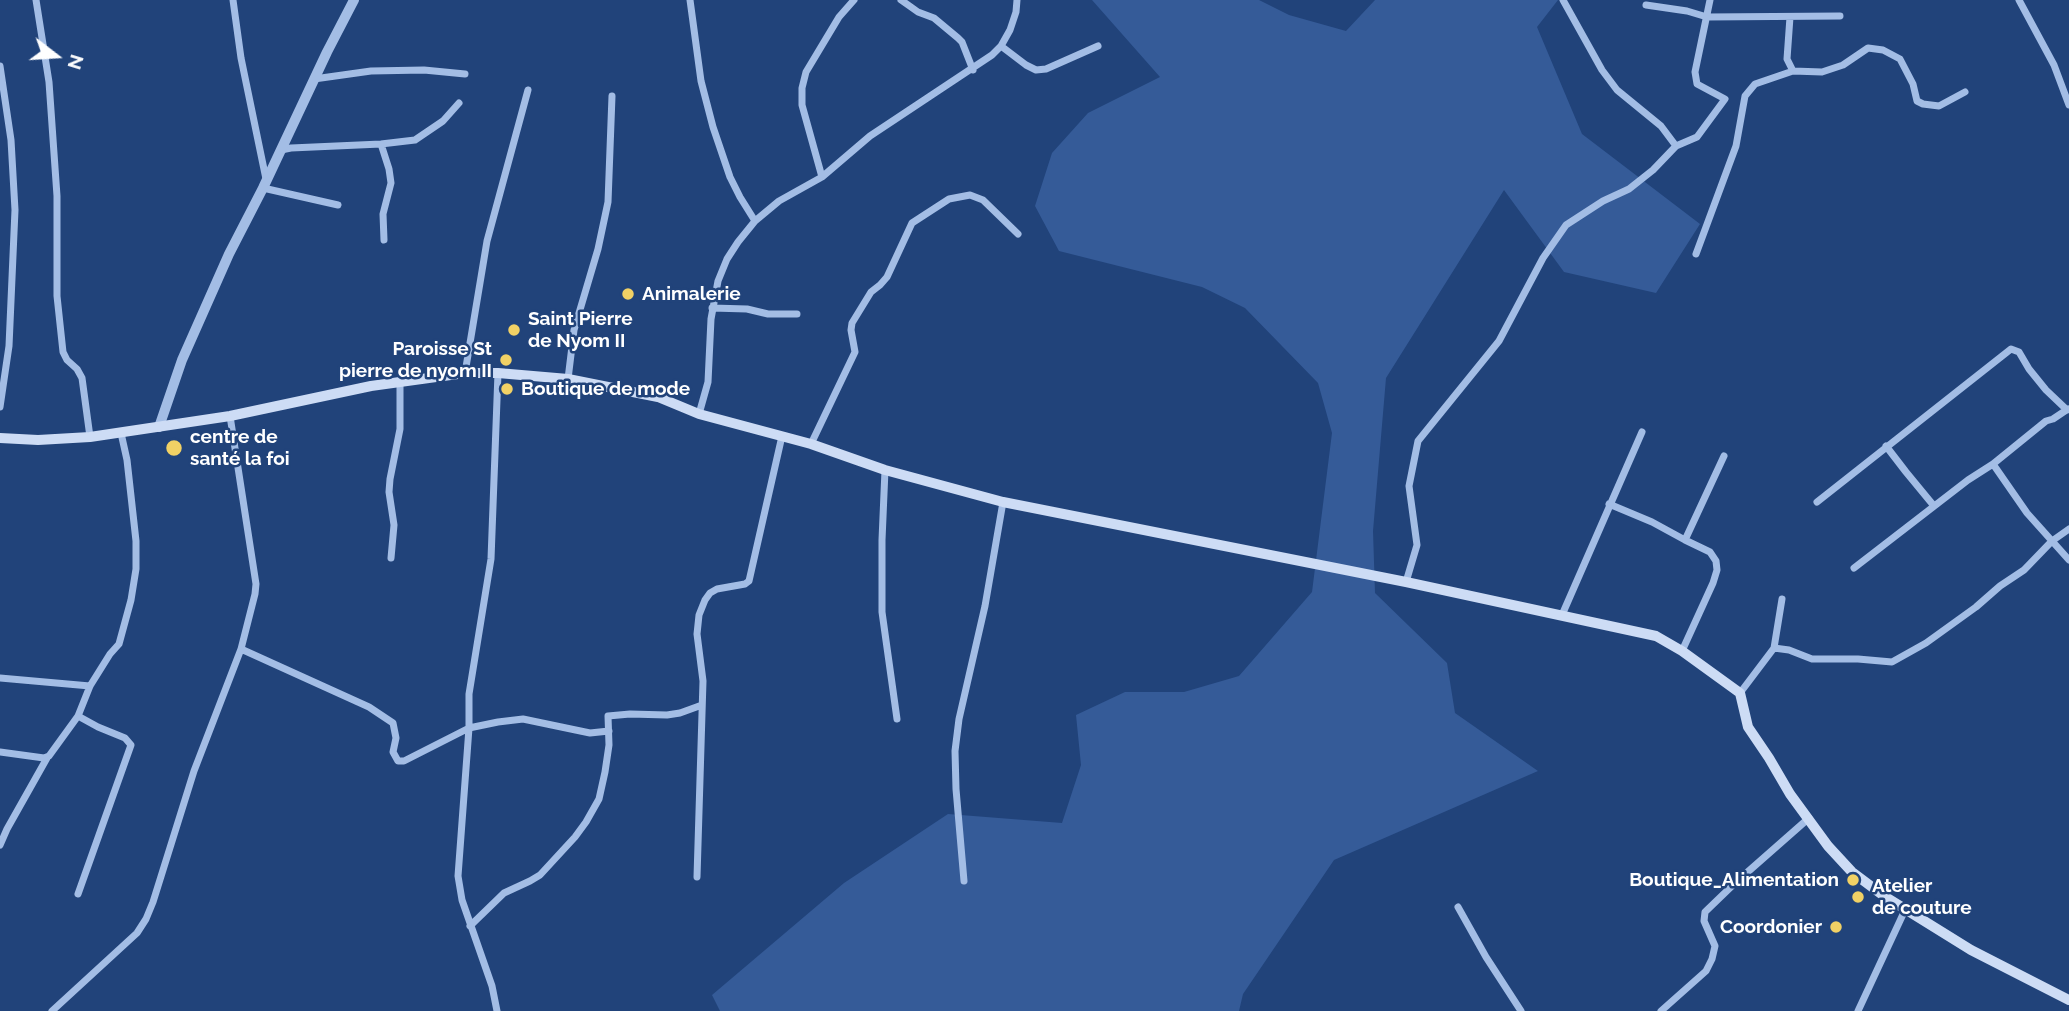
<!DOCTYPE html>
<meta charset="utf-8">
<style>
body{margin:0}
#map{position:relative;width:2069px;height:1011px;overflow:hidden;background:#21437a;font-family:Raleway,sans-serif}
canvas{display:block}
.north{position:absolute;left:21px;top:21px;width:70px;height:70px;-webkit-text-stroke:5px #21437a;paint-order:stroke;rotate:107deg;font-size:19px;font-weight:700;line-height:28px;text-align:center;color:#fff}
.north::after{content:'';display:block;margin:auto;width:24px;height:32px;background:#fff;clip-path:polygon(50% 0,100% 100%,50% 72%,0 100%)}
</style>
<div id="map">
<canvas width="2069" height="1011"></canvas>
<div class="north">N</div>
</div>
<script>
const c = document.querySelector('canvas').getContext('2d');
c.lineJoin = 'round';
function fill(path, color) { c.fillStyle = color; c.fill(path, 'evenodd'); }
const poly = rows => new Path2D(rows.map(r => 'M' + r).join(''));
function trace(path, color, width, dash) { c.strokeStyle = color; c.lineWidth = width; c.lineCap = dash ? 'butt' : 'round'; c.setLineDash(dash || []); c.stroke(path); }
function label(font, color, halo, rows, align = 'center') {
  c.font = font + ' Raleway,sans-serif'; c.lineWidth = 5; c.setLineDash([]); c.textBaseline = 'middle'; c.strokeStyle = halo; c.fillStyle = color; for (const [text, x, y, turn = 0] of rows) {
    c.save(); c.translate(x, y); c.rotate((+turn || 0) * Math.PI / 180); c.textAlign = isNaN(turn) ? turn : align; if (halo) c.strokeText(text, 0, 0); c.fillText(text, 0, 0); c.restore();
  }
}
fill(poly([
 [1092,0,1259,0,1289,15,1346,31,1375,0,1558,0,1537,27,1582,134,1700,224,1656,293,1564,272,1504,190,1386,378,1373,531,1375,593,1447,663,1455,713,1538,771,1334,860,1243,994,1239,1011,720,1011,712,995,844,883,948,814,1062,823,1081,765,1076,715,1125,692,1184,692,1239,676,1312,592,1332,433,1318,383,1245,308,1202,287,1059,251,1035,206,1052,153,1088,113,1160,77]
]), '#355b98');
trace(poly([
 [36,0,49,82,57,196,57,296,63,352,67,360,77,369,82,378,90,437],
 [233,0,241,58,266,179],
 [690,0,701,81,713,127,730,177,740,197,755,221],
 [901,0,918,12,934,18,958,38,962,42,973,70],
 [1563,0,1602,70,1617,90,1661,126,1676,146],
 [2019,0,2054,65,2069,105],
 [1646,5,1687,11,1707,17,1840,16],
 [1790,17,1787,59,1793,71],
 [1001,46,1026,65,1036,70,1046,69,1098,46],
 [0,66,11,140,15,210,9,346,0,407],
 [314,79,371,71,424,70,465,74],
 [381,144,389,169,391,183,383,214,384,240],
 [281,150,291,148,381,144,415,140,443,121,459,103],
 [822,177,802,105,802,88,806,72,839,17,854,0],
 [263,188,338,205],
 [1696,254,1736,146,1745,96,1755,84,1793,71,1822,72,1843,65,1868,48,1883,50,1900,59,1913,84,1917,101,1923,104,1939,106,1965,92],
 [712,308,747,309,768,314,797,314],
 [465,373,487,241,528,90],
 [568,379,574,330,598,249,608,202,612,96],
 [699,414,708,382,711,319,718,281,727,259,738,242,755,221,779,201,822,177,870,136,992,55,1001,46,1010,30,1016,12,1017,0],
 [811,444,855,352,851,330,852,323,871,292,880,285,887,277,912,223,949,199,970,195,983,200,1018,234],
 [1886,446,1906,472,1934,506],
 [1993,464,2027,513,2069,560],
 [885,470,882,540,882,612,897,719],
 [1817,502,2011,349,2019,352,2029,369,2046,390,2067,410],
 [1609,504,1652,522,1685,540,1724,456],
 [391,558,394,525,389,492,390,479,400,429,400,381],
 [1854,568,1968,480,1993,464,2046,421,2053,419,2068,409],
 [1406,582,1417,545,1409,486,1418,441,1499,341,1543,258,1566,225,1603,201,1629,189,1653,170,1676,146,1697,137,1725,99,1697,84,1695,72,1710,0],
 [1562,615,1642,432],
 [1774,648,1782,599],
 [241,649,369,707,393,723,396,738,393,752,398,761,404,761,469,728,498,722,523,719,590,733,609,731],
 [1682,651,1713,583,1717,570,1716,561,1710,552,1685,540],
 [0,678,90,686],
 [1740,693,1774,648,1789,650,1812,659,1858,659,1892,662,1926,643,1976,607,2000,586,2024,570,2052,541,2069,529],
 [78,716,98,727,125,738,131,745,78,894],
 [0,752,44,758,49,756,78,716,90,686,110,654,119,644,131,600,136,569,136,541,127,460,121,433],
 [0,845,7,829,47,758],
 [697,877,703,681,697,634,699,615,705,600,710,593,717,589,745,584,749,581,782,436],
 [964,881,956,789,955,751,959,719,985,606,1003,502],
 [1458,907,1486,957,1521,1011],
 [470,926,504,893,530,881,540,875,575,837,586,822,599,799,605,772,609,745,608,716,630,714,667,715,680,713,702,705],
 [52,1011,137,933,146,919,153,902,194,771,241,649,255,594,256,584,230,416],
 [497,1011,492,986,462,900,458,876,469,728,469,694,491,559,498,373],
 [1661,1011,1706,971,1712,959,1715,946,1704,921,1705,912,1734,884,1809,818],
 [1858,1011,1905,910]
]), '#a3bde5', 7);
trace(poly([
 [159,427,182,360,229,254,263,188,327,52,354,0]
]), '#a3bde5', 10);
trace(poly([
 [0,438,38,440,90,437,230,416,371,386,465,373,498,373,568,379,658,397,699,414,811,444,885,470,1003,502,1406,582,1656,636,1682,651,1740,693,1748,727,1769,758,1790,794,1828,846,1852,872,1884,896,1971,950,2069,1000]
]), '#cddcf5', 10);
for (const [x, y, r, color] of [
 [628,294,7,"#f1d165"],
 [514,330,7,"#f1d165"],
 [506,360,7,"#f1d165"],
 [507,389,7,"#f1d165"],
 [174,448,9,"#f1d165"],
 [1853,880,7,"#f1d165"],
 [1858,897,7,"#f1d165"],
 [1836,927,7,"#f1d165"]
]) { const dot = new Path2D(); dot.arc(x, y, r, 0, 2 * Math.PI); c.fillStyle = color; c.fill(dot); trace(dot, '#21437a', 2.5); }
label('bold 19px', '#fff', '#21437a', [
 ["Animalerie",642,294],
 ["Saint Pierre",528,319],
 ["de Nyom II",528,341],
 ["Paroisse St",492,349,"right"],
 ["pierre de nyom II",492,371,"right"],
 ["Boutique de mode",521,389],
 ["centre de",190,437],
 ["santé la foi",190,459],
 ["Boutique_Alimentation",1839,880,"right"],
 ["Atelier",1872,886],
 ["de couture",1872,908],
 ["Coordonier",1822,927,"right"]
], 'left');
</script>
